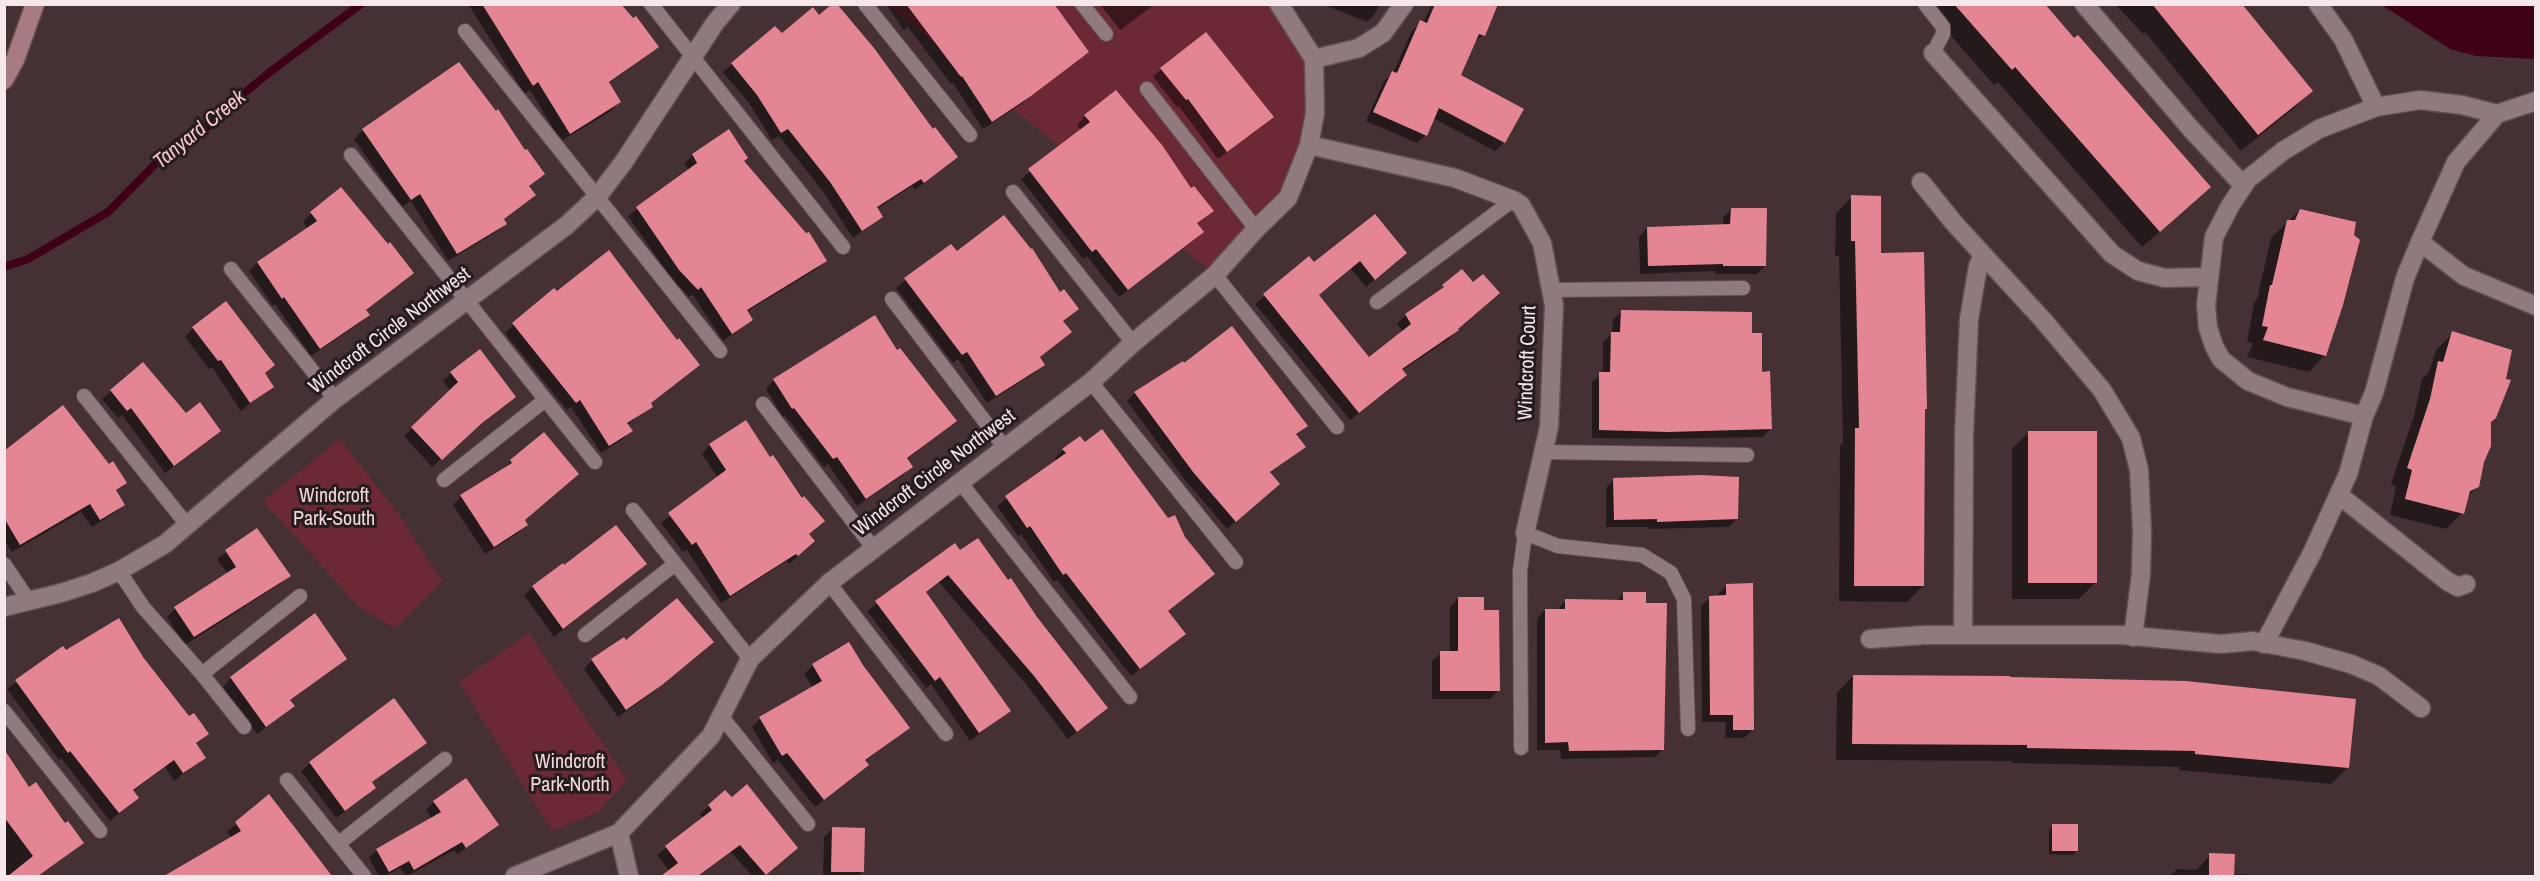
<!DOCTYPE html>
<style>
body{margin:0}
#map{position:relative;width:2540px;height:881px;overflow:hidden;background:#453134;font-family:"Archivo Narrow",sans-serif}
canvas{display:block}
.frame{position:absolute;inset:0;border:6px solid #f6e8ea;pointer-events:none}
</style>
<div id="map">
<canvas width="2540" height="881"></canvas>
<div class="frame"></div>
</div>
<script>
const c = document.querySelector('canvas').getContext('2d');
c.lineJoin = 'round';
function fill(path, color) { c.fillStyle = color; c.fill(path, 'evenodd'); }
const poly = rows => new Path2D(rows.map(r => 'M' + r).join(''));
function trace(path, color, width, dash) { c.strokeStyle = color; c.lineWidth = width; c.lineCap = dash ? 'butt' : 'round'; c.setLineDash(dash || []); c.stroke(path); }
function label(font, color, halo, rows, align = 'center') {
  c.font = font + ' "Archivo Narrow",sans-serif'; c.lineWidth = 6; c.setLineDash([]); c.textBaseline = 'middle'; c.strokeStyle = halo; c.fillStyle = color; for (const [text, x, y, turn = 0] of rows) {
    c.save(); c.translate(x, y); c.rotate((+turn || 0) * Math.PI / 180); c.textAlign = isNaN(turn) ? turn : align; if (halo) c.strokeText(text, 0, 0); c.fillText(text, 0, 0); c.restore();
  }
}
fill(poly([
 [887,5,1277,5,1314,59,1309,145,1256,229,1215,275],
 [340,439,399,515,442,581,395,628,359,607,263,501],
 [529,633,627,780,598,812,552,831,459,682]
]), '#6b2835');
fill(poly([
 [2382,5,2535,5,2535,59,2476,56,2450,49]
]), '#3f0114');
fill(poly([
 [468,4,619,4,657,47,608,84,619,102,611,111,561,141,530,90,524,93],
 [886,4,1050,4,1087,52,1021,104,983,129,953,83,951,84,908,27,904,30],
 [1100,4,1155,4,1120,30],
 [1322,4,1379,4,1375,14,1367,22],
 [1432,4,1496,4,1483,35,1473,43,1459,75,1522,110,1504,143,1495,151,1433,118,1426,135,1417,143,1366,121,1384,81,1393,73,1412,31,1421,22,1423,23],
 [1923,4,2043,4,2193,203,2142,247,1998,82,1994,85],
 [2115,4,2240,4,2311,91,2294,108,2241,151,2145,32,2143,34],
 [819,17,956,157,915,190,912,186,877,209,881,217,853,238,822,190,779,136,772,140,749,103,723,72,775,28,782,36],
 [459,64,543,174,528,187,534,195,503,220,505,224,496,232,448,261,411,201,402,207,354,139,363,130],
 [1161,69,1272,117,1218,159,1179,106,1177,107,1153,77],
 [1085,116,1190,190,1212,211,1196,224,1202,232,1194,240,1119,297,1087,256,1083,259,1021,179,1081,130,1077,125],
 [728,131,743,162,825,261,817,269,746,312,751,320,723,341,692,294,689,297,671,278,628,216,689,170,684,164,693,155],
 [1852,197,1879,254,1926,408,1924,410,1923,586,1907,602,1839,601,1840,446,1843,442,1839,256,1835,256,1836,213],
 [1731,209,1765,266,1757,274,1715,274,1715,271,1640,274,1639,237,1647,228,1723,226,1723,218],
 [2300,210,2325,355,2309,372,2247,357,2253,343,2247,342,2254,303,2257,299,2271,238],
 [311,213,412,273,365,311,368,315,360,323,311,356,275,304,273,306,249,271,257,263,308,229,303,222],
 [1375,216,1397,262,1366,287,1351,269,1318,296,1368,359,1403,332,1397,323,1406,315,1435,294,1462,271,1457,330,1449,339,1401,371,1405,375,1397,384,1350,420,1255,304,1309,258,1314,264],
 [951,246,956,254,1059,295,1077,309,1062,322,1070,332,1039,358,1043,364,1034,373,987,403,958,359,953,363,896,288],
 [1621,312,1750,334,1771,428,1763,437,1659,439,1592,438,1592,382,1603,373,1603,342,1612,334,1613,320],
 [513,325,649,404,651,406,627,425,631,431,623,439,601,453,571,407,567,410,505,333],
 [193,328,273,365,264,374,272,386,241,411,212,367,209,369,185,337],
 [2453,333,2482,462,2478,486,2466,498,2462,513,2446,529,2390,515,2396,487,2391,484,2414,416,2422,379,2429,372,2436,350],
 [897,353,955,421,906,460,911,466,903,475,857,506,828,464,824,467,785,415,783,417,766,389,774,380],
 [143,364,186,415,219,431,165,473,122,415,118,418,102,399],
 [451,373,514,397,471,431,432,467,404,436,451,391,443,381],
 [1135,393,1306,426,1295,436,1304,447,1269,474,1270,492,1227,529,1185,480,1127,401],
 [2028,433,2096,582,2079,599,2012,599,2012,449],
 [543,434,523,521,526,525,518,533,485,554,453,505,461,496,502,470],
 [1085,444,1167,612,1175,642,1131,676,1057,580,1054,582,1021,534,1018,536,997,506,1057,461,1055,458,1063,450],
 [710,445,808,535,805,550,789,564,787,561,721,603,687,550,683,552,661,523,718,478,702,454],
 [4,453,108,465,125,483,115,492,123,505,114,513,92,527,81,512,12,552,4,540],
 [1614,479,1737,519,1728,527,1649,529,1649,527,1606,527,1606,488],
 [256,530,289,576,280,584,185,645,167,617,175,609,228,574,217,559],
 [954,545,960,553,1036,617,1106,708,1068,739,1026,684,939,582,925,593,1009,711,970,741,931,684,926,688,867,611],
 [645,564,554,637,524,595,533,587],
 [1727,585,1753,729,1744,738,1725,738,1726,722,1702,722,1701,606,1710,598,1718,597,1718,594],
 [1624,593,1663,749,1655,757,1561,759,1560,750,1537,750,1537,619,1545,610,1557,610,1566,600,1616,601],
 [1458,598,1482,612,1499,690,1490,699,1432,699,1432,661,1441,653,1450,653,1450,607],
 [626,642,704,650,652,693,618,717,584,669,592,660],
 [849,644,908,728,864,762,858,773,815,807,778,760,773,763,752,727,760,719,813,688,804,674,813,665],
 [63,648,66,652,142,658,189,718,207,734,195,745,204,758,174,781,165,767,132,792,137,798,110,821,61,758,59,760,7,689],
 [346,659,289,701,293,706,257,734,223,687,231,678],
 [1853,676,2347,768,2331,784,2179,770,2180,767,2012,763,2012,761,1836,760,1837,693],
 [425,743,371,783,374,788,366,796,336,818,301,771,310,763],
 [4,752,29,789,82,843,49,869,43,861,36,876,4,876],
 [725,792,788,856,764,876,752,876,731,852,699,876,665,876,670,872,657,855,704,818,700,814],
 [269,797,330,876,171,876,232,838,227,832],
 [434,802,497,825,457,855,454,850,407,876,400,868,385,876,379,876,369,858,377,850,432,819,426,810],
 [2052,826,2076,851,2073,855,2049,854,2049,830],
 [832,829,863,871,858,876,823,876,824,837],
 [2210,855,2233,874,2284,876,2170,876,2177,869,2197,870]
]), '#0007');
trace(poly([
 [4,267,28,259,108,212,177,142,206,128,222,111,270,72,361,4]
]), '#3f0114', 8);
fill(poly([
 [482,4,621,4,633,18,636,16,659,47,609,82,621,102,570,134,538,82,533,86],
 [832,4,837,4,874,48,933,129,935,127,958,157,924,183,921,179,877,207,883,217,862,231,830,182,788,129,781,133,757,95,731,63,775,26,782,33,813,7,819,15],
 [906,4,1054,4,1089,52,1031,96,992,122,962,76,961,77],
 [1435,4,1498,4,1485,36,1479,34,1461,75,1524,109,1505,143,1439,108,1427,136,1373,112,1392,71,1397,73,1420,20,1427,23],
 [1954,4,2045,4,2074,38,2078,35,2211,187,2160,232,2015,67,2012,70],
 [2152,4,2242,4,2313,91,2258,135],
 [1206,32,1274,117,1227,152,1188,99,1186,100,1160,68],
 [459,62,496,111,498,109,525,150,527,149,545,174,529,186,536,195,504,219,507,224,457,254,420,194,411,200,362,129],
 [1116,90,1162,145,1191,188,1194,186,1214,211,1197,223,1204,232,1128,290,1096,249,1092,252,1028,169,1090,122,1084,115],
 [729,129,748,158,744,161,806,233,809,232,827,261,747,310,753,320,732,334,701,287,698,290,679,270,636,207,697,163,692,154],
 [341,187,388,244,390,242,414,273,366,310,370,315,320,349,284,297,282,299,257,262,317,221,310,212],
 [1851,195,1881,196,1881,253,1924,252,1927,409,1925,409,1924,586,1854,586,1855,428,1859,428,1855,241,1851,241],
 [1731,208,1767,208,1766,266,1723,266,1723,264,1648,266,1647,227,1730,224],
 [2300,209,2356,222,2354,235,2360,240,2343,305,2326,356,2263,340,2268,327,2262,326,2270,285,2272,285,2287,220,2295,220],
 [1375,214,1407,253,1375,280,1360,261,1319,295,1369,357,1411,324,1405,314,1444,287,1442,285,1462,269,1473,282,1483,274,1500,293,1458,329,1459,330,1402,369,1407,375,1359,413,1263,294,1309,256,1314,262],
 [1004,215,1031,249,1032,248,1060,292,1064,289,1079,309,1063,321,1072,332,1040,357,1045,365,996,396,967,352,962,355,904,278,951,244,957,251],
 [609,250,677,340,679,338,700,365,651,403,653,407,627,423,633,431,609,446,580,400,576,403,512,323,554,288,557,291],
 [226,301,275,365,265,373,274,387,250,403,221,360,218,361,192,327],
 [1621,310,1752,312,1752,333,1762,333,1762,372,1770,371,1772,429,1668,432,1599,430,1599,372,1610,372,1611,332,1620,332],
 [875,315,897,350,900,348,957,421,907,458,913,467,866,499,837,457,833,459,794,408,792,409,773,379],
 [1232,326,1308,426,1296,434,1306,447,1270,472,1280,484,1236,522,1193,472,1134,392,1183,361,1184,363],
 [2452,331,2512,350,2506,379,2511,380,2496,418,2491,422,2491,446,2484,462,2479,487,2470,491,2464,514,2405,499,2412,470,2407,468,2430,399,2438,361,2443,362],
 [480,349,516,397,482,423,442,460,411,427,458,382,450,372],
 [143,362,186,413,200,402,221,431,174,466,131,408,127,411,110,390],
 [63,405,109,464,113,461,127,483,116,490,125,505,100,520,90,504,20,545,4,518,4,451],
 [746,420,770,457,773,455,802,498,804,496,825,521,809,534,815,541,798,556,796,554,730,596,696,542,692,545,668,513,726,470,709,444],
 [1102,429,1168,518,1175,515,1185,537,1215,574,1168,611,1186,634,1140,669,1066,573,1063,575,1030,526,1027,528,1005,496,1066,453,1062,449,1080,436,1085,442],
 [2028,431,2097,431,2097,583,2028,583],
 [544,432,579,474,525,520,528,525,494,547,460,495,512,463,510,460],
 [1701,475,1739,477,1738,519,1657,522,1657,519,1614,520,1613,478],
 [616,525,647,564,563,629,532,586,563,563,564,565],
 [257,528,291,576,194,637,174,607,236,567,225,550],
 [978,538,1008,580,1011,578,1037,617,1108,708,1077,732,1034,676,948,575,926,592,1011,711,979,733,940,677,935,681,875,601,955,543,960,550],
 [1753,583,1754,730,1733,730,1733,715,1710,715,1709,596,1726,595,1726,584],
 [1623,592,1646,592,1646,603,1667,603,1664,750,1569,751,1568,742,1545,743,1545,609,1565,609,1565,599,1623,600],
 [1458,597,1484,597,1484,610,1499,610,1500,691,1440,691,1440,651,1458,651],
 [677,598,714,642,662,685,626,710,591,659,624,637,626,640],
 [315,613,347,659,290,700,295,706,266,727,230,677],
 [119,618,143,657,189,716,194,713,209,734,196,743,206,758,183,773,174,760,133,790,139,798,119,813,70,751,68,753,15,680,63,646,66,650],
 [849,642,863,665,910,728,865,760,869,765,824,800,787,753,782,756,759,717,822,681,812,664],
 [1853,675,2010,676,2010,677,2186,681,2356,699,2349,768,2195,754,2195,751,2027,748,2027,745,1852,744],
 [394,698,427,743,372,782,376,788,345,811,309,762],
 [4,749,29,787,36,782,65,823,68,821,84,843,38,876,8,876,33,856,4,817],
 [466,778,499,825,466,848,462,842,414,870,409,861,389,872,376,849,441,812,433,801],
 [747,784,798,848,766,875,740,845,698,876,661,876,678,863,665,846,712,810,708,805,725,790,732,797],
 [269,794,332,876,164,876,241,831,235,822],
 [2052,824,2078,824,2078,851,2052,851],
 [832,827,865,828,864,872,831,872],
 [2209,853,2235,854,2234,876,2209,876]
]), '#e48594');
const lane = poly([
 [651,4,843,247],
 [865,4,970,135],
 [1082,4,1106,34],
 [1925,4,1943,27,1943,34,1933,53],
 [465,31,720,351],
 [1147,89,1256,229],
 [351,155,595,462],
 [1013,192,1133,343],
 [231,269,335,399],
 [1215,275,1337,427],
 [1551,290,1743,288],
 [892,299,1005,448],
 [1377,302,1513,200],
 [1091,382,1236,562],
 [84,396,188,526],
 [763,404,874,549],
 [1543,452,1747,455],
 [444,480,545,400],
 [960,482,1130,697],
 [633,510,750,659],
 [4,564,29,601],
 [119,571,143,607,202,674,244,727],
 [829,583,946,734],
 [585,635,675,564],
 [202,674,300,596],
 [4,711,100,831],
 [721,716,808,824],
 [1521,748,1520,571,1525,533,1558,546,1642,555,1671,573,1684,599,1688,729],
 [287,780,364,876],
 [338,844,445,759]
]);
const street = poly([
 [2084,4,2191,129,2243,185],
 [2318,4,2343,39,2376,107],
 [1933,53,2112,254,2138,271,2165,278,2208,277],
 [1314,59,1359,48,1383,33,1404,4],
 [1309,145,1455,178,1513,200,1521,205,1542,243,1554,305,1549,427,1525,533],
 [1921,182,1954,223,2043,320,2102,390,2131,438,2139,470,2142,530,2141,574,2133,637],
 [2420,242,2464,276,2536,306],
 [2364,416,2287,397,2248,381,2221,359,2214,346,2208,328,2206,305,2214,237,2230,206,2248,179,2283,151,2319,129,2376,107,2420,100,2462,105,2497,114,2536,101],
 [2339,495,2447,581,2458,587,2466,584],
 [4,607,61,593,92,583,119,571,165,544,335,399,567,225,597,197,623,163,715,23,731,4],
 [1963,635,1964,435,1969,319,1978,266,1983,255],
 [1870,639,1924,635,2122,635,2221,644,2253,641,2305,651,2351,664,2379,676,2421,708],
 [2264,644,2312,553,2348,474,2364,416,2374,393,2405,278,2420,242,2456,162,2497,114],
 [619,833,629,876],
 [515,876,619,833,711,736,750,659,829,583,1091,382,1133,343,1215,275,1256,229,1288,198,1309,145,1315,113,1314,59,1279,4]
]);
const secondary = poly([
 [4,80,15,60,35,4]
]);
trace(lane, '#604f51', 16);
trace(street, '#604f51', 21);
trace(secondary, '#604f51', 21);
trace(lane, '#917a7d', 14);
trace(street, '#917a7d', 18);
trace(secondary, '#a87a81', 18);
label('20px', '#f6e8ea', '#251c1d', [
 ["Windcroft Circle Northwest",390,331,-37],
 ["Windcroft Court",1528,363,-88],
 ["Windcroft Circle Northwest",935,473,-37]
]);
label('20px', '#f3d9dc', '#251c1d', [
 ["Windcroft",334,497],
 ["Park-South",334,520],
 ["Windcroft",570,763],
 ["Park-North",570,786]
]);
label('italic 21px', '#fac7cd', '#251c1d', [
 ["Tanyard Creek",200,130,-39]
]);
</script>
